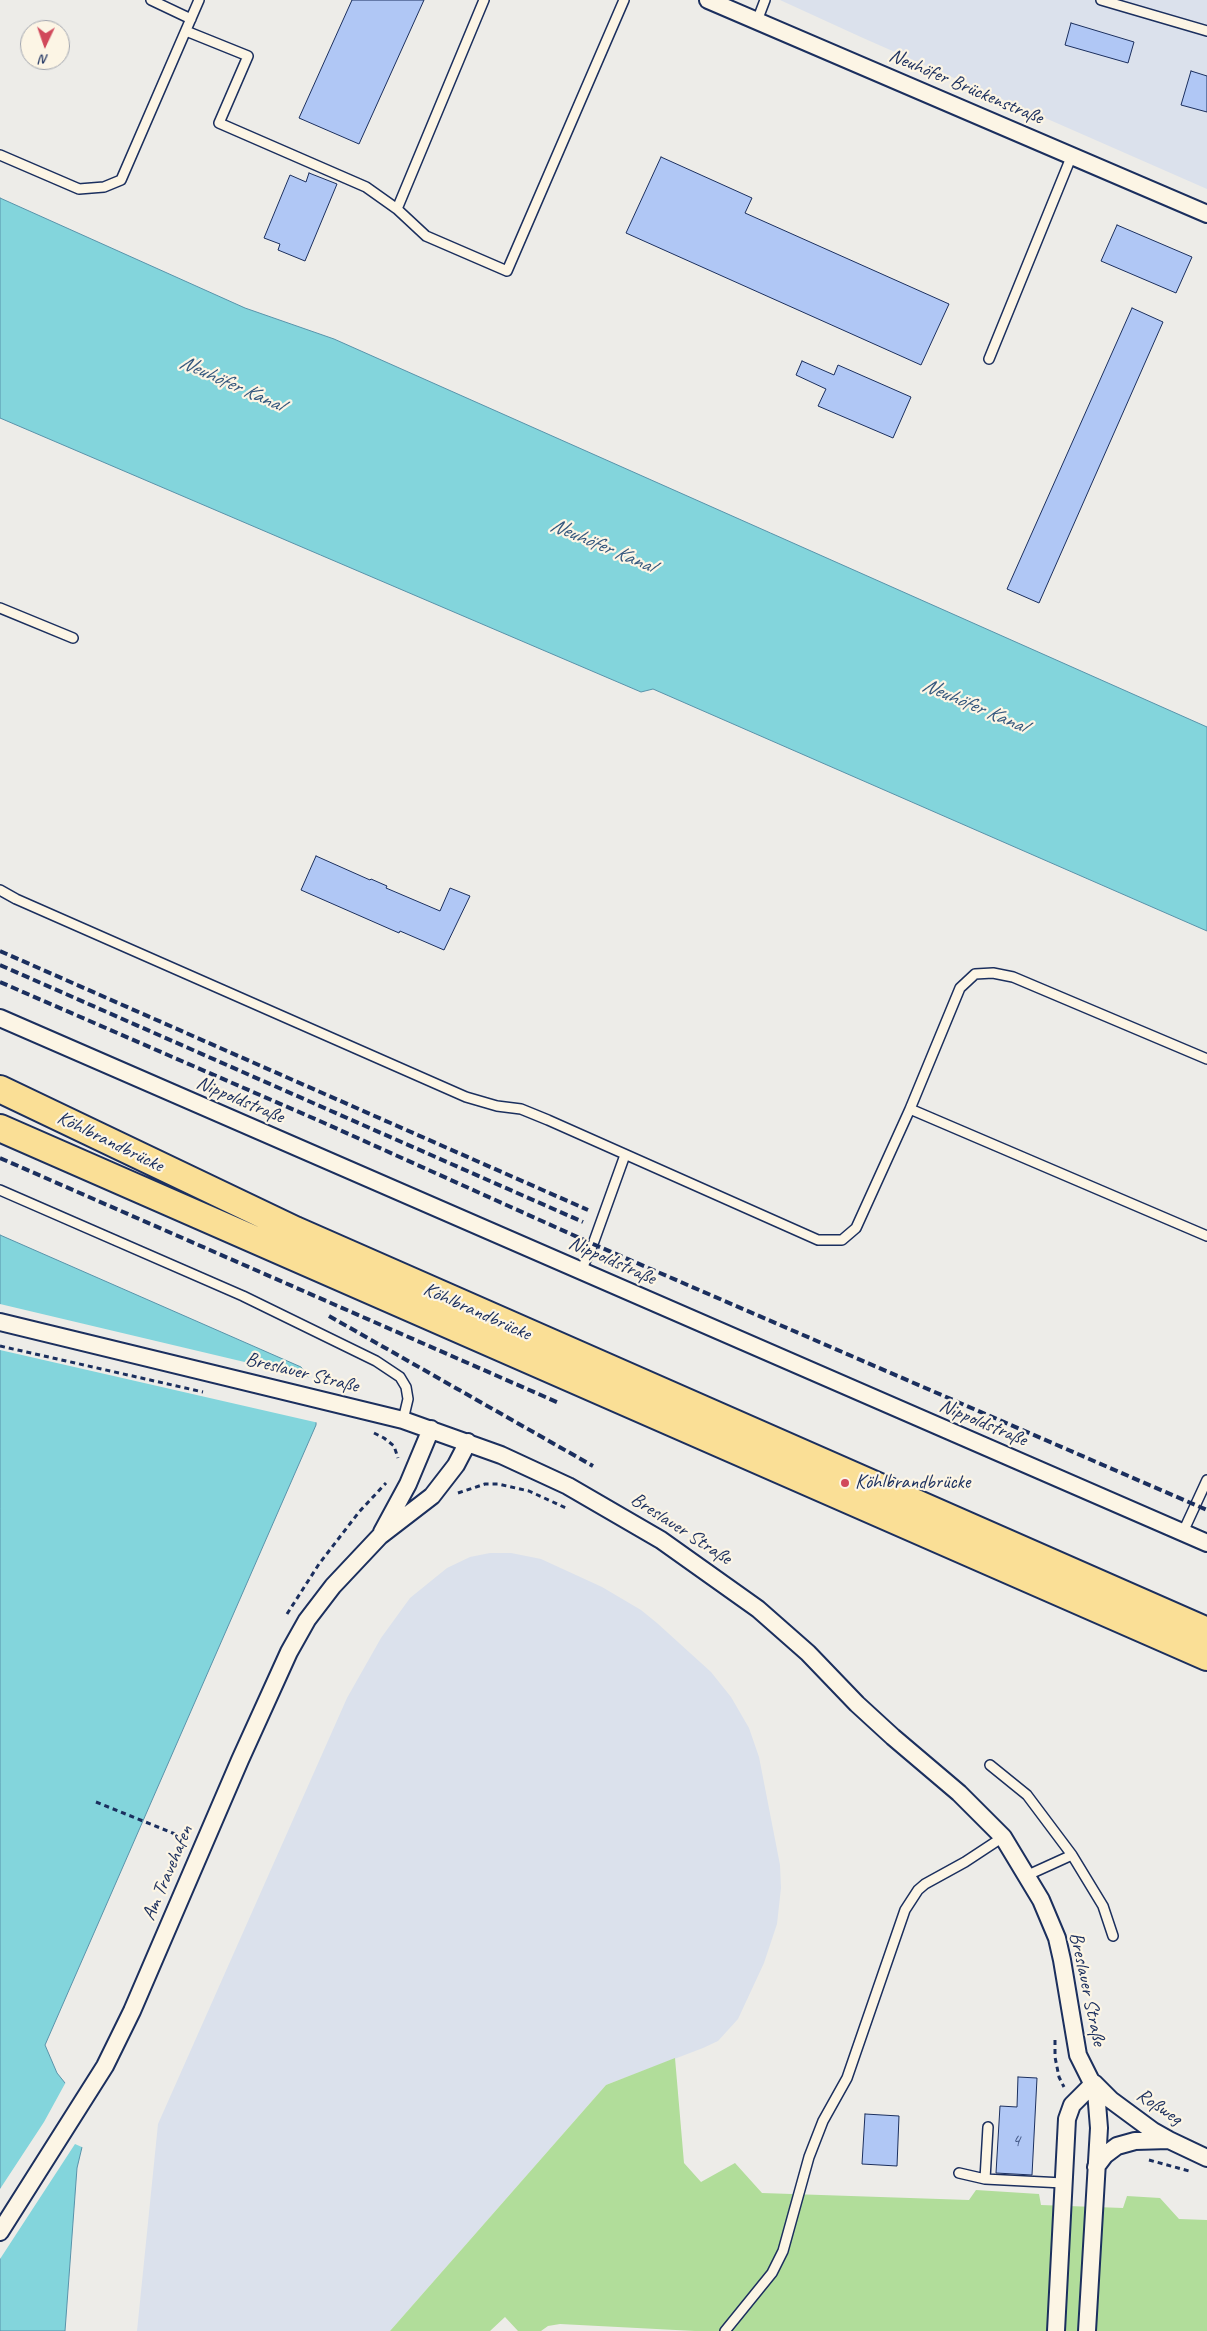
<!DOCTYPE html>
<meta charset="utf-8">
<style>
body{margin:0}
#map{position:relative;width:1207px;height:2331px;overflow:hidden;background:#edece8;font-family:Caveat,sans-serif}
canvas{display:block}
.north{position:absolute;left:20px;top:20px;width:50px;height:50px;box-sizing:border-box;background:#fcf5e5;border:1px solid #a2a6af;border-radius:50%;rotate:183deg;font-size:14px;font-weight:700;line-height:20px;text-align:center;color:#1b2f5e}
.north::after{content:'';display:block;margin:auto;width:18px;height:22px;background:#d1495b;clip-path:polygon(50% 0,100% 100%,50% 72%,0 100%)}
</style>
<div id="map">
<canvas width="1207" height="2331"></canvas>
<div class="north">N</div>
</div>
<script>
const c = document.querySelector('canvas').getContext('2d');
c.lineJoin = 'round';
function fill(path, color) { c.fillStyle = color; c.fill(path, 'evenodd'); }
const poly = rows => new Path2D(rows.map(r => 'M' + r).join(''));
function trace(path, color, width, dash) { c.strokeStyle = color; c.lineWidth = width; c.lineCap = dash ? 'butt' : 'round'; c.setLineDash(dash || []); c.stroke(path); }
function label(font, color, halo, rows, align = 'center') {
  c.font = font + ' Caveat,sans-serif'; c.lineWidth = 4.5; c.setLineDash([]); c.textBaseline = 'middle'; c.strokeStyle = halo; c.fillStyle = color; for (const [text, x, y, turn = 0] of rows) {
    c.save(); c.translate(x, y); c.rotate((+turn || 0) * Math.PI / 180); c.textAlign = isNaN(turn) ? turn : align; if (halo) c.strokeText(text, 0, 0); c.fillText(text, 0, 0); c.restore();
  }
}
fill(poly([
 [780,0,1207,0,1207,189,863,38],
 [490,1553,511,1553,541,1559,602,1587,641,1610,657,1623,711,1672,731,1697,749,1728,759,1757,780,1865,781,1888,777,1924,764,1963,738,2019,718,2041,703,2048,606,2085,390,2331,137,2331,158,2124,347,1698,381,1638,410,1598,447,1568,470,1557]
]), '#dbe1ec');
fill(poly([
 [675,2058,684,2163,701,2182,735,2163,762,2193,969,2200,976,2190,1039,2194,1041,2205,1123,2208,1127,2196,1160,2198,1179,2219,1207,2220,1207,2331,695,2331,560,2324,548,2326,541,2331,518,2331,505,2317,490,2331,390,2331,606,2085]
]), '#b1dd9a');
const water = poly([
 [0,198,245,308,334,339,1207,727,1207,931,653,689,641,692,0,418,0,198],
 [0,1235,301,1367,317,1390,316,1425,45,2045,57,2073,90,2114,77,2168,65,2331,0,2331,0,1235]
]);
fill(water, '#83d5dc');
trace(water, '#5993aa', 1);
fill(poly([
 [0,1304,312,1378,320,1389,319,1423,0,1350],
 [67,2080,92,2114,84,2148,75,2144,0,2259,0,2189,44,2122]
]), '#edece8');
const building = poly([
 [352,0,424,0,359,144,299,118,352,0],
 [1071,23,1134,42,1128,63,1065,45,1071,23],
 [1191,71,1207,76,1207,112,1181,105,1191,71],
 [661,157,752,198,745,213,949,304,921,365,626,233,661,157],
 [309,173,337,184,305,261,278,250,280,244,264,238,290,175,306,182,309,173],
 [1117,225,1192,257,1176,293,1101,261,1117,225],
 [1132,308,1163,322,1039,603,1007,589,1132,308],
 [802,361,834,375,838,365,911,397,893,438,818,406,826,389,796,375,802,361],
 [316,856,370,880,371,879,387,886,386,888,440,911,450,888,470,896,444,950,400,931,399,933,301,890,316,856],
 [1018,2077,1037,2078,1032,2175,996,2173,1000,2106,1017,2107,1018,2077],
 [865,2114,899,2116,897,2166,862,2164,865,2114]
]);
fill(building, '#b0c7f5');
trace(building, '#1b2f5e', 1);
const lane = poly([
 [151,0,191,19],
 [1101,0,1207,31],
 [757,21,765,0],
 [186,31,248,56,219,123,366,187,397,209,426,236,507,271,624,0],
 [0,155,79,189,104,187,121,180,199,0],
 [397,209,484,0],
 [989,359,1072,155],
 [0,608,73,638],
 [0,890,16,899,466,1097,497,1106,521,1109,548,1120,818,1240,842,1240,856,1228,910,1109,1207,1236],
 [910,1109,960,988,975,974,993,973,1013,977,1207,1059],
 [0,1190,243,1296,376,1361,400,1377,406,1387,408,1399,403,1420],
 [581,1271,593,1244,625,1155],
 [1183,1532,1207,1480],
 [990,1765,1027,1795,1072,1855],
 [1028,1875,1072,1855,1103,1906,1113,1936],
 [988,2127,985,2179,1063,2183],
 [959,2173,985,2179],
 [725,2331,772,2273,783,2251,809,2157,823,2121,847,2078,905,1910,918,1890,925,1884,965,1862,1003,1837]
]);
const street = poly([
 [708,0,1207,214],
 [0,1018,1207,1543],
 [0,1322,403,1420,501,1455,568,1486,661,1540,758,1609,808,1653,857,1704,893,1737,959,1793,1003,1837,1041,1900,1057,1938,1062,1960,1078,2055,1096,2091,1099,2128,1087,2331],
 [382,1532,408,1484,431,1429],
 [1094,2083,1111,2100,1153,2131,1169,2140,1207,2158],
 [1096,2167,1105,2155,1117,2146,1135,2141,1169,2140],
 [0,2232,105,2066,132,2011,240,1760,289,1652,307,1620,333,1586,380,1536,432,1496,456,1465,468,1442],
 [1056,2331,1067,2119,1072,2105,1094,2083]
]);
const primary = poly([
 [0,1089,295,1230,1207,1631],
 [0,1128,1207,1657]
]);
trace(lane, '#1b2f5e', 12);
trace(street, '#1b2f5e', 20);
trace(primary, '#1b2f5e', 30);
trace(poly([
 [0,1346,203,1392],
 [374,1433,384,1438,394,1446,398,1458],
 [458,1493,485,1484,498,1484,529,1491,566,1508],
 [287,1614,319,1564,359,1512,386,1483],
 [96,1802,185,1838],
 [1055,2040,1055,2057,1059,2077,1064,2087],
 [1149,2160,1189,2171]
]), '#1b2f5e', 3, [5, 4]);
trace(lane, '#fcf5e5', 9);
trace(street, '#fcf5e5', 16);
trace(primary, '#fadf96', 26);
trace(poly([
 [0,951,588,1210],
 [0,965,583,1222],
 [0,982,322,1122,593,1244,1207,1510],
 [0,1158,559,1403],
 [329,1316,593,1466]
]), '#1b2f5e', 4, [8, 4]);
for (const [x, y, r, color] of [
 [845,1483,5,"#d1495b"]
]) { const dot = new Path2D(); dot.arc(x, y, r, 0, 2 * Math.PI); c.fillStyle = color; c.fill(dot); trace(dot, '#fcf5e5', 2); }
label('18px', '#405584', null, [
 ["4",1016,2141]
]);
label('20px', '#1b2f5e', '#fcf5e5', [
 ["Neuhöfer Brückenstraße",966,87,23],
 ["Nippoldstraße",240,1100,23],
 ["Köhlbrandbrücke",110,1142,26],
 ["Nippoldstraße",612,1261,24],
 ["Köhlbrandbrücke",477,1312,24],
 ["Breslauer Straße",302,1373,14],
 ["Nippoldstraße",983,1423,23],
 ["Breslauer Straße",681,1529,33],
 ["Am Travehafen",168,1873,-67],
 ["Breslauer Straße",1087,1989,78],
 ["Roßweg",1159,2107,34]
]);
label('20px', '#1b2f5e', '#fcf5e5', [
 ["Köhlbrandbrücke",855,1483]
], 'left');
label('italic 21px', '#35587e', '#fcf5e5', [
 ["Neuhöfer Kanal",231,384,24],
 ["Neuhöfer Kanal",602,546,23],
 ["Neuhöfer Kanal",974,706,23]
]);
</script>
